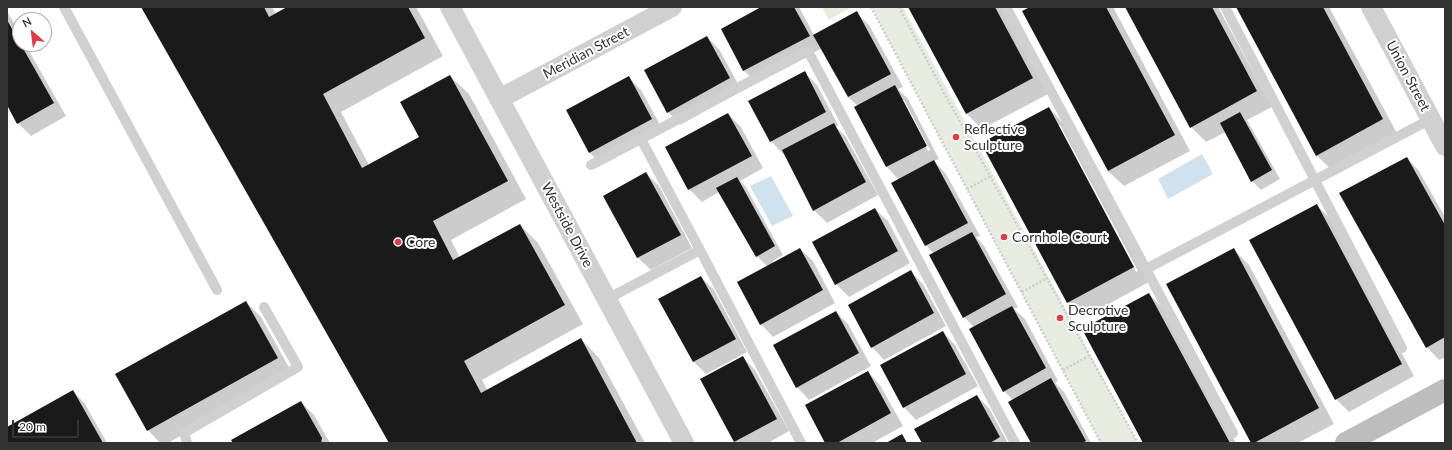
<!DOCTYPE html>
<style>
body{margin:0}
#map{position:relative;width:1452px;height:450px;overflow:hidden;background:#fff;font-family:Lato,sans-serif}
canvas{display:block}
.frame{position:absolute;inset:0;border:8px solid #333;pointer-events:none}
.north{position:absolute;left:12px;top:12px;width:40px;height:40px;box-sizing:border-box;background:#fff;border:1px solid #adadad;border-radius:50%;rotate:332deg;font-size:11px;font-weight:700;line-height:16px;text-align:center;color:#333}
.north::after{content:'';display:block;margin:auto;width:14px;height:18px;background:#e63946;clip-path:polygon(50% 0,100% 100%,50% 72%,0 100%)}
.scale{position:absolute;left:12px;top:420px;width:67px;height:18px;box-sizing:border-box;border:2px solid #333;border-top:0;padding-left:5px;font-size:12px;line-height:14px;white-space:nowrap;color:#333;-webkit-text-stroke:3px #fff;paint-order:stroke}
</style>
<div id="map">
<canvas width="1452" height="450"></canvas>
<div class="frame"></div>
<div class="north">N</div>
<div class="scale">20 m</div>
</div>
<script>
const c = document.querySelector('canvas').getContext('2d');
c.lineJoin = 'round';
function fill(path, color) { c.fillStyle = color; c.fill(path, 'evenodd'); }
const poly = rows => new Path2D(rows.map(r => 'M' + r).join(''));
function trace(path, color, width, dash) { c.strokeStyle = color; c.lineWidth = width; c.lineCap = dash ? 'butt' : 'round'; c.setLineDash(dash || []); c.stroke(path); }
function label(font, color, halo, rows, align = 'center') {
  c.font = font + ' Lato,sans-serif'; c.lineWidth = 4; c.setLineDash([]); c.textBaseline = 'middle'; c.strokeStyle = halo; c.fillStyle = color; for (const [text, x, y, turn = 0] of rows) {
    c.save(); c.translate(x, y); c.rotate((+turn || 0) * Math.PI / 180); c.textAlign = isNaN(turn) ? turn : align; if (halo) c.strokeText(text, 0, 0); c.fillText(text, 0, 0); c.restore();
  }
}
fill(poly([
 [822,7,852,7,829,20],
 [871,7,903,7,1138,443,1101,443]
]), '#e6ecdf');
fill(poly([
 [1202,154,1213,174,1168,199,1158,179],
 [771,176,793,216,772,226,750,186]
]), '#cfe2ee');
fill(poly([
 [143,7,272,7,276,14,289,7,416,7,443,56,341,112,369,165,420,138,450,76,469,94,526,199,451,240,460,258,520,225,538,243,583,324,482,380,488,391,581,339,599,358,645,443,390,443],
 [763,7,799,7,814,35,856,12,869,25,903,87,898,89,908,99,939,159,934,161,946,174,980,236,976,237,984,246,1018,307,1014,309,1025,319,1058,381,1055,383,1064,392,1091,443,1032,443,1013,400,1004,391,974,327,964,317,934,254,926,245,899,180,887,167,855,108,858,106,848,97,822,48,757,83,744,71,722,29],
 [902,100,904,100,930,150,928,151],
 [909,7,1001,7,1048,94,982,129,967,114],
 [1032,7,1113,7,1190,151,1124,186,1108,171,1023,12],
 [1126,7,1218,7,1272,107,1247,120,1280,179,1261,190,1252,181,1226,132,1206,142,1191,127],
 [1237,7,1329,7,1398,135,1332,170,1316,155],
 [7,11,20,34,20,44,25,44,66,116,31,136,18,123,7,103],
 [707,37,719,49,742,91,680,125,668,112],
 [805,73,817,85,838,125,836,127,846,137,878,195,827,223,814,210,784,154,783,154,771,141],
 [629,78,641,90,664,132,602,165,590,153],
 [1049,108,1064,124,1149,282,1083,318,1068,302],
 [1057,125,1060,125,1138,271,1136,272],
 [728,114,741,127,763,168,740,181,746,187,783,255,773,261,774,263,800,249,813,261,835,303,773,337,761,324,767,266,757,256,719,192,702,202,689,189],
 [1407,158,1419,171,1445,217,1445,357,1439,360,1427,347],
 [646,173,659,186,692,248,651,270,638,258,605,196],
 [1316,205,1329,217,1414,376,1349,412,1336,399],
 [875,209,888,221,910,263,849,297,836,284],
 [1233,249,1249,265,1334,424,1298,443,1253,443],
 [911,272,923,284,946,326,884,360,872,347],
 [701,277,714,290,747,352,706,374,693,361],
 [1149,294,1164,310,1236,443,1144,443],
 [246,302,261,317,292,373,168,443,160,443,148,430],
 [836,312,848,324,871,366,809,400,797,387],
 [943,332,955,345,978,386,916,420,904,407],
 [743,357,755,370,789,431,768,443,736,443,735,441],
 [868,372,880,385,903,426,872,443,826,443],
 [73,391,85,404,107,443,7,443,7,428],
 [977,396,989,408,1008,443,923,443],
 [301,402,314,415,330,443,234,443]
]), '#0003');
fill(poly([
 [141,7,264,7,269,17,287,7,408,7,425,38,323,94,362,168,419,137,400,102,450,75,508,181,433,221,453,260,520,224,565,305,464,361,481,393,581,338,637,443,389,443],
 [761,7,794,7,810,36,743,71,721,29],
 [908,7,995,7,1033,78,966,114],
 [1030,7,1106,7,1175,135,1108,171,1022,11],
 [1125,7,1212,7,1257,91,1190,128],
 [1236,7,1323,7,1383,119,1316,156],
 [857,11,891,74,848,97,813,35],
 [7,20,54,103,17,124,7,105],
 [707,36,730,78,667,113,644,70],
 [805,71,826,112,770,142,748,101],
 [629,76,652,119,589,153,566,110],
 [895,85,927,146,886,167,854,107],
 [1049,107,1134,267,1067,303,981,143],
 [1240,112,1272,170,1251,182,1220,123],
 [728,113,752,156,688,190,665,147],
 [834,123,866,182,813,211,782,150],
 [1407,157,1445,225,1445,337,1426,348,1339,193],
 [934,160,968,223,925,246,891,183],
 [646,172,681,235,637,258,603,196],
 [737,177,775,246,756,257,716,188],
 [1317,204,1402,364,1335,400,1249,240],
 [875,208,898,251,835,285,812,242],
 [972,232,1006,294,963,318,929,255],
 [800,248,823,290,760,325,737,282],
 [1234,248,1319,408,1254,443,1251,443,1166,284],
 [911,270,934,313,871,348,848,305],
 [701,276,736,339,693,362,658,299],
 [1149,293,1230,443,1143,443,1082,329],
 [246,301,278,358,147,431,115,374],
 [1012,306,1046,368,1003,392,969,329],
 [836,311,859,353,796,388,773,345],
 [943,331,966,374,903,408,880,365],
 [743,356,777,419,734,442,700,379],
 [868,371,891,413,837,443,825,443,805,405],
 [1051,378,1086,441,1082,443,1031,443,1008,402],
 [73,390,103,443,7,443,7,427],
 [977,395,1000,437,990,443,922,443,914,429],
 [301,401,322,438,321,443,233,443,231,440],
 [902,434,907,443,886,443]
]), '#1a1a1a');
trace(poly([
 [871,7,1101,443],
 [899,7,943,91,1138,443],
 [967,189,991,176],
 [1022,292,1047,278],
 [1063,370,1089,356]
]), '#cdcdcd', 2.5, [2, 2]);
trace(poly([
 [64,7,217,290],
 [1006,7,1146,269,1431,119],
 [1225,7,1402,348],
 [641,139,700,250],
 [591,165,808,51,1015,443],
 [1146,269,1233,433],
 [607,299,700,250,801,443],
 [187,443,184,433,298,367,264,307]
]), '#d0d0d0', 10);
trace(poly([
 [450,7,684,443],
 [1371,7,1445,146],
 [499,99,672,7]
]), '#d0d0d0', 20);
trace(poly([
 [1346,443,1445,390]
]), '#bdbdbd', 22);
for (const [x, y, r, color] of [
 [956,137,4,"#e63946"],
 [1004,237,4,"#e63946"],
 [398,242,4,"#e63946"],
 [1060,318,4,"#e63946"]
]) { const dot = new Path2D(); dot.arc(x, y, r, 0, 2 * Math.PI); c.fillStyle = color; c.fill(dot); trace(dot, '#fff', 1.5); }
label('14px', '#333', '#fff', [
 ["Meridian Street",586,53,-28],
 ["Union Street",1408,76,62],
 ["Westside Drive",567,225,62]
]);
label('14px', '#333', '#fff', [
 ["Reflective",964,129],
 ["Sculpture",964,145],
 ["Cornhole Court",1012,237],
 ["Core",406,242],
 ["Decrotive",1068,310],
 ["Sculpture",1068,326]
], 'left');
</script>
